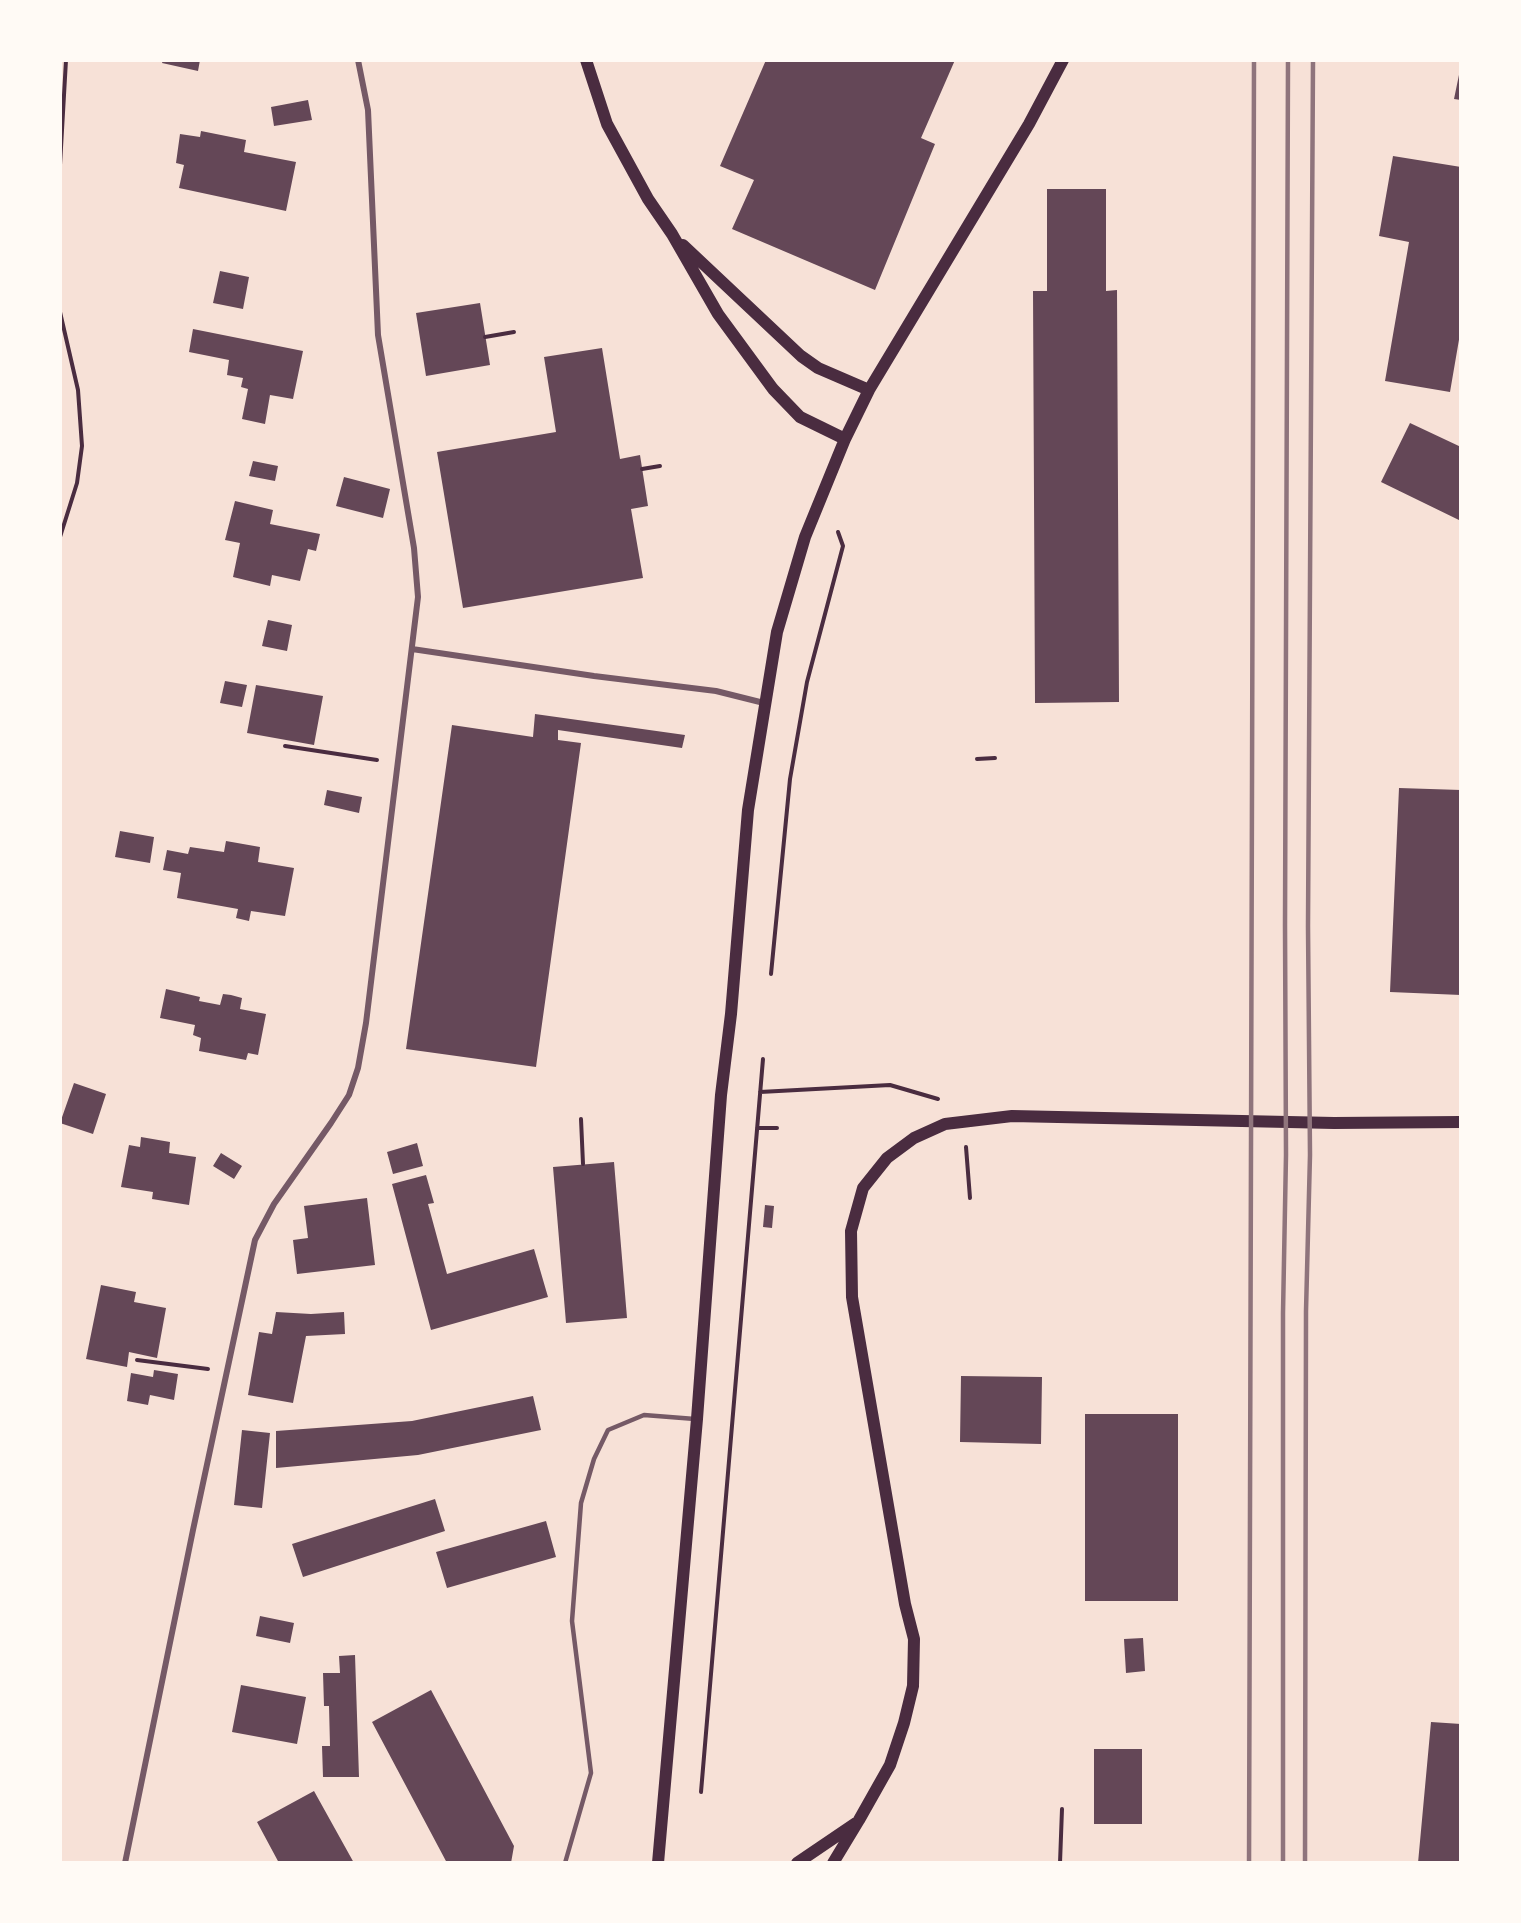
<!DOCTYPE html>
<style>
body{margin:0}
#map{position:relative;width:1521px;height:1923px;overflow:hidden;background:#f7e1d7;font-family:"PT Sans Narrow",sans-serif}
canvas{display:block}
.frame{position:absolute;inset:0;border:62px solid #fffaf5;pointer-events:none}
</style>
<div id="map">
<canvas width="1521" height="1923"></canvas>
<div class="frame"></div>
</div>
<script>
const c = document.querySelector('canvas').getContext('2d');
c.lineJoin = 'round';
function fill(path, color) { c.fillStyle = color; c.fill(path, 'evenodd'); }
const poly = rows => new Path2D(rows.map(r => 'M' + r).join(''));
function trace(path, color, width, dash) { c.strokeStyle = color; c.lineWidth = width; c.lineCap = dash ? 'butt' : 'round'; c.setLineDash(dash || []); c.stroke(path); }
fill(poly([
 [163,60,200,60,198,71,162,63],
 [766,60,955,60,921,138,935,144,875,290,732,229,754,180,720,166],
 [1460,70,1461,70,1461,100,1454,99],
 [308,100,312,120,274,126,271,107],
 [201,131,246,140,244,152,296,162,286,211,179,188,184,165,176,163,180,134,200,137],
 [1393,156,1461,167,1461,328,1450,392,1385,381,1409,242,1379,236],
 [1047,189,1106,189,1106,291,1117,290,1119,702,1035,703,1033,291,1047,291],
 [220,271,249,277,243,309,213,303],
 [480,303,490,365,426,376,416,313],
 [193,329,303,351,293,399,270,395,265,424,242,419,248,389,241,387,243,378,227,375,229,360,189,352],
 [602,348,620,459,640,455,648,506,631,509,643,578,463,608,437,452,556,432,544,357],
 [1410,423,1461,447,1461,521,1381,482],
 [253,461,278,466,275,481,249,476],
 [344,477,390,489,383,518,336,506],
 [235,501,273,510,270,524,320,534,316,551,308,549,300,581,272,575,270,586,233,577,240,543,225,540],
 [268,620,292,625,287,651,262,646],
 [225,681,247,685,242,707,220,703],
 [256,685,323,696,314,745,247,733],
 [535,714,685,735,682,748,558,730,558,740,581,743,536,1067,406,1049,452,725,533,737],
 [1399,788,1461,790,1461,995,1390,992],
 [327,790,362,797,359,813,324,805],
 [120,831,154,837,150,863,115,857],
 [226,841,260,847,258,862,294,868,285,916,251,911,249,921,236,918,238,909,177,898,181,873,163,870,167,850,188,854,190,847,224,852],
 [166,989,200,997,199,1001,220,1005,223,994,231,995,242,998,240,1009,266,1014,258,1055,248,1053,246,1060,199,1051,201,1038,193,1035,195,1025,160,1018],
 [74,1083,106,1094,93,1134,60,1123],
 [141,1137,170,1142,169,1153,196,1157,189,1205,152,1199,153,1192,121,1187,129,1145,140,1147],
 [417,1143,423,1166,393,1174,387,1152],
 [221,1153,242,1166,234,1179,213,1166],
 [614,1162,627,1318,566,1323,553,1167],
 [426,1175,434,1203,428,1204,447,1274,534,1249,548,1297,431,1330,392,1184],
 [367,1198,375,1265,297,1274,293,1240,308,1238,304,1206],
 [765,1205,774,1206,772,1228,763,1227],
 [101,1285,136,1292,134,1302,166,1308,157,1358,129,1352,127,1367,86,1359],
 [276,1312,311,1314,344,1312,345,1334,306,1336,293,1403,248,1395,259,1332,272,1334],
 [154,1370,178,1374,174,1400,150,1395,148,1405,127,1401,131,1373,153,1377],
 [961,1376,1042,1377,1041,1444,960,1442],
 [533,1396,541,1430,418,1455,276,1468,276,1431,412,1421],
 [1085,1414,1178,1414,1178,1601,1085,1601],
 [242,1430,270,1433,262,1508,234,1505],
 [435,1499,445,1531,303,1577,292,1544],
 [546,1521,556,1557,447,1588,436,1552],
 [260,1616,294,1623,290,1643,256,1636],
 [1143,1638,1145,1671,1126,1673,1124,1639],
 [355,1655,359,1777,323,1777,322,1746,330,1746,329,1706,324,1706,323,1673,340,1673,339,1656],
 [241,1685,306,1697,297,1744,232,1732],
 [431,1690,514,1846,511,1863,447,1863,372,1722],
 [1431,1722,1461,1724,1461,1863,1418,1863],
 [1094,1749,1142,1749,1142,1824,1094,1824],
 [314,1791,354,1863,279,1863,257,1822]
]), '#644757');
trace(poly([
 [60,165,66,60],
 [60,312,78,390,82,446,77,483,60,537],
 [485,337,514,332],
 [642,469,660,466],
 [285,746,377,760],
 [977,759,995,758],
 [771,974,790,779,807,682,843,546,838,532],
 [760,1092,890,1085,938,1099],
 [581,1119,583,1164],
 [757,1128,777,1128],
 [966,1147,970,1198],
 [137,1360,208,1369],
 [701,1792,763,1059],
 [1060,1863,1062,1809]
]), '#4a2c40', 4);
trace(poly([
 [565,1863,591,1773,572,1621,581,1503,594,1459,608,1430,644,1415,695,1419]
]), '#755966', 4.5);
trace(poly([
 [412,649,594,676,716,691,764,703],
 [125,1863,193,1530,255,1240,274,1204,331,1123,349,1095,358,1068,366,1023,418,597,414,548,378,335,368,110,358,60]
]), '#755966', 6);
trace(poly([
 [586,60,607,124,648,199,672,234,718,314,773,389,800,417,845,439],
 [683,245,801,356,818,368,869,390],
 [658,1863,697,1419,721,1095,731,1014,748,810,777,632,805,537,845,439,869,390,1029,124,1063,60],
 [797,1863,856,1823],
 [833,1863,859,1820,890,1765,904,1723,913,1686,914,1639,905,1604,852,1297,851,1231,863,1188,887,1158,914,1138,945,1124,1012,1116,1334,1123,1461,1122]
]), '#4a2c40', 12);
trace(poly([
 [1249,1863,1254,60],
 [1283,1863,1283,1313,1286,1155,1285,924,1288,60],
 [1305,1863,1306,1311,1310,1155,1308,926,1313,60]
]), '#8f747c', 4.5);
</script>
